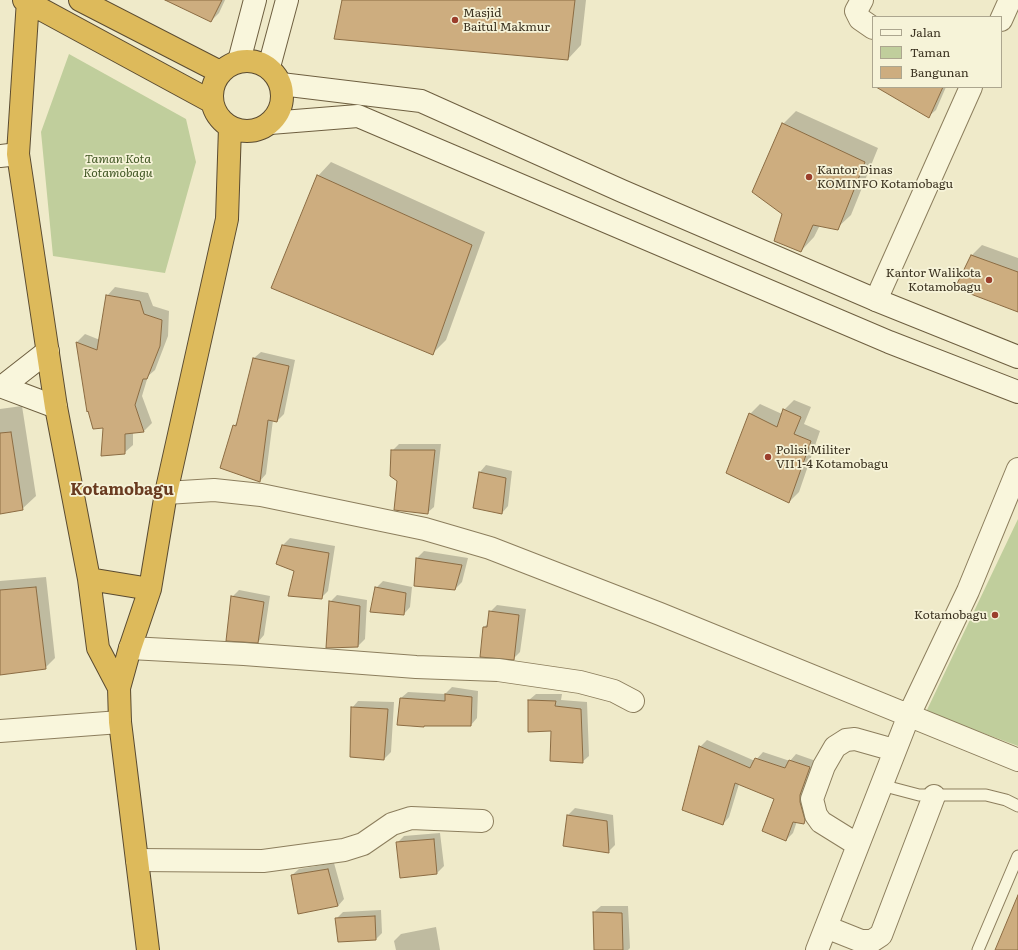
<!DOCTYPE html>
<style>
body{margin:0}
#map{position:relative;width:1018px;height:950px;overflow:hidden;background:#efeac9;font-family:Literata,serif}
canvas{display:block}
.legend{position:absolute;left:872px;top:16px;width:130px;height:72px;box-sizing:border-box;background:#f6f3d8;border:1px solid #aca68f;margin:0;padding:5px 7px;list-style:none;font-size:12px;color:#3c3321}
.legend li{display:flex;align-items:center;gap:8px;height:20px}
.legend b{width:20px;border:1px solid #aca68f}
</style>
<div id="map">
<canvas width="1018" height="950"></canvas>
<ul class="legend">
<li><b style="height:5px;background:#f9f6dc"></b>Jalan</li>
<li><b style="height:11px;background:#c0ce9c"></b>Taman</li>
<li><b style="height:11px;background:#cdad7f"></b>Bangunan</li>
</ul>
</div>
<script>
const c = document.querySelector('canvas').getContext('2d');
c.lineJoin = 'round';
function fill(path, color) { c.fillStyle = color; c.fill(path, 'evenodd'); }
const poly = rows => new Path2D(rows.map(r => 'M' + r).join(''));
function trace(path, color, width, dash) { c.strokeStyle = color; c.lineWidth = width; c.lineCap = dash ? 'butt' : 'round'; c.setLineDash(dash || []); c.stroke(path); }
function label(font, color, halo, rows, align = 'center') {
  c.font = font + ' Literata,serif'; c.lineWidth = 3.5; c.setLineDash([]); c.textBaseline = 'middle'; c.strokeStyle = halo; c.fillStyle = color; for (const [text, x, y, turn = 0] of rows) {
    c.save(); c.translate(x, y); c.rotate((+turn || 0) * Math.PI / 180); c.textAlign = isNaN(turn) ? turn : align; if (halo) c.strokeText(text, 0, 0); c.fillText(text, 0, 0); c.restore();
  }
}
fill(poly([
 [69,54,186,119,196,162,165,273,53,256,41,132],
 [1018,519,1018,746,926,712]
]), '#c0ce9c');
fill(poly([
 [167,0,225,0,219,13,211,21],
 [343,0,586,0,581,45,568,59],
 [894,87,946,87,936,110,929,116],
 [796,111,878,148,851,215,837,228,820,225,814,237,801,251,783,214,783,124],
 [331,162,485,232,446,340,432,354,318,176],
 [982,245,1018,258,1018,311,957,288,972,255],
 [115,287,148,293,153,306,169,311,168,336,155,370,148,376,142,396,152,423,144,431,133,432,133,445,124,453,105,427,77,342,85,334,100,340,107,296],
 [261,352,295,360,284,414,277,421,273,420,266,474,260,481,234,426,238,421,254,358],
 [794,400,811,407,804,424,820,431,799,492,789,502,750,414,760,404,782,414,784,410],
 [22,406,36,496,22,509,0,513,0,409],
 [399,444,441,444,434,507,427,513,398,481,392,451],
 [486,465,512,471,508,506,502,513,480,472],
 [290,538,335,546,328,591,321,598,296,571,283,545],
 [424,551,468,558,462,582,455,589,415,585,417,558],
 [46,577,55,658,45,668,0,674,0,581],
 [383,581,412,587,410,607,404,614,376,588],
 [239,590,270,596,264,635,258,642,232,597],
 [337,595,367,600,365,639,358,646,330,602],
 [497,605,526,609,520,652,513,659,484,627,489,623,490,612],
 [452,687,478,691,477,718,471,725,401,698,408,692,445,694],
 [536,694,562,694,561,700,587,702,589,756,582,762,529,700],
 [358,701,394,702,391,752,384,759,352,708],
 [707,740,755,761,763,752,790,761,796,754,816,761,810,816,803,823,797,821,793,833,786,840,776,799,739,784,729,817,723,824,700,747],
 [575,808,613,815,615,845,608,852,564,845,568,815],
 [440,833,444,866,437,873,397,843,404,836],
 [334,863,344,899,338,906,292,875,299,869],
 [601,906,628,906,630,948,628,950,595,950,594,912],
 [381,910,382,933,376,939,336,919,343,912],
 [436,927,440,950,396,950,394,941,401,934]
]), '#0003');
const building = poly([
 [165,0,222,0,211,22,165,0],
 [342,0,575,0,568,60,334,39,342,0],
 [876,87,943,87,929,118,876,87],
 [782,123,865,162,838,230,813,225,801,252,774,241,782,214,752,192,782,123],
 [317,175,472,245,433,355,271,288,317,175],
 [971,255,1018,272,1018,312,955,288,971,255],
 [106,295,140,301,144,314,162,320,160,346,147,379,143,379,135,405,144,432,125,434,125,454,101,456,103,428,93,429,88,411,87,412,76,342,97,350,106,295],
 [253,358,289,366,277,422,268,420,260,482,220,468,233,425,236,426,253,358],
 [783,409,801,417,794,434,811,441,789,503,726,473,749,413,777,427,783,409],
 [11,432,23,510,0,514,0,433,11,432],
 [391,450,435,450,428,514,394,510,397,481,390,476,391,450],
 [479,472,506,478,502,514,473,508,479,472],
 [282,545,329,553,322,599,288,596,294,571,276,564,282,545],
 [416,558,462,565,455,590,414,586,416,558],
 [36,587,46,669,0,675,0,590,36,587],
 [375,587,406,593,404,615,370,612,375,587],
 [231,596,264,602,258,643,226,641,231,596],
 [329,601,360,606,358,647,326,648,329,601],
 [489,611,519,615,514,660,480,657,483,627,487,627,489,611],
 [445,694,472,697,471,726,424,726,424,727,397,725,400,698,445,701,445,694],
 [528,700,556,701,555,706,581,709,583,763,550,761,551,731,528,732,528,700],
 [351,707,388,709,384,760,350,757,351,707],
 [699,746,750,768,755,758,785,768,789,760,810,767,800,795,800,802,805,820,804,824,793,822,786,841,762,831,774,799,735,783,723,825,682,810,699,746],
 [567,815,607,821,609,853,563,846,567,815],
 [434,839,437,874,400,878,396,842,434,839],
 [328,869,338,906,298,914,291,875,328,869],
 [1018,895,1018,950,995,950,1018,895],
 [593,912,622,913,623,950,594,950,593,912],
 [375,916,376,940,338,942,335,918,375,916]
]);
fill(building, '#cdad7f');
trace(building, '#8b6c43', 1);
const lane = poly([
 [881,785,919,795,986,795,1006,800,1018,806],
 [978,950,1018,856]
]);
const street = poly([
 [862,0,856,11,860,19,873,28],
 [1001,20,1010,0],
 [876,300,971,87],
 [166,493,214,490,261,495,425,529,490,548,660,614,1018,760],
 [130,648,244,654,416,667,498,670,580,682,614,691,633,701],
 [0,731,120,722],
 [858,845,821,822,816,815,812,799,824,766,835,747,846,740,855,739,894,750],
 [137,860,263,861,344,850,363,844,392,824,411,818,482,821],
 [826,927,861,941,872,941,881,935,934,796],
 [817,950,909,715,968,591,1018,469]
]);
const secondary = poly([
 [239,61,255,0],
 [269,67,287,0],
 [281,84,421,101,622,191,876,300,1018,357],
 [270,123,358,116,889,342,1018,392],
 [0,156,18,154],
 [0,386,56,407],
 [3,386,48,351]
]);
const highway = poly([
 [24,0,212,102],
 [28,0,18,154,56,407,89,579,98,648,119,688,120,722,148,950],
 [80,0,220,72],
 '212 96a35 35 0 1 1 70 0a35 35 0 1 1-70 0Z',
 [89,579,150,589],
 [119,688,130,648,150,589,166,493,227,219,230,127]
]);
trace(lane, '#8c7e5d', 13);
trace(street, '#8c7e5d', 24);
trace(secondary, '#6e5f40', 24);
trace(highway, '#5a4b31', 24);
trace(lane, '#f9f6dc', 11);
trace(street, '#f9f6dc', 22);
trace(secondary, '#f9f6dc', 22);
trace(highway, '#ddba5b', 22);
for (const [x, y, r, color] of [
 [455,20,4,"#9b3e2c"],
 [809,177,4,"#9b3e2c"],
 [989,280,4,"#9b3e2c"],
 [768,457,4,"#9b3e2c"],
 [995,615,4,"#9b3e2c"]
]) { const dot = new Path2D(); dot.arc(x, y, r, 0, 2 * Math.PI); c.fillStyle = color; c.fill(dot); trace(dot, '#f6f3d8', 1.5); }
label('12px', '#3c3321', '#f6f3d8', [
 ["Masjid",463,13],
 ["Baitul Makmur",463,27],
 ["Kantor Dinas",817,170],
 ["KOMINFO Kotamobagu",817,184],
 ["Kantor Walikota",981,273,"right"],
 ["Kotamobagu",981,287,"right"],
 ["Polisi Militer",776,450],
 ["VII 1-4 Kotamobagu",776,464],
 ["Kotamobagu",987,615,"right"]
], 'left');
label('italic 12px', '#445927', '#f6f3d8', [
 ["Taman Kota",118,159],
 ["Kotamobagu",118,173]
]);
label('bold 16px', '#693b20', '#f6f3d8', [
 ["Kotamobagu",122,490]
]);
</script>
